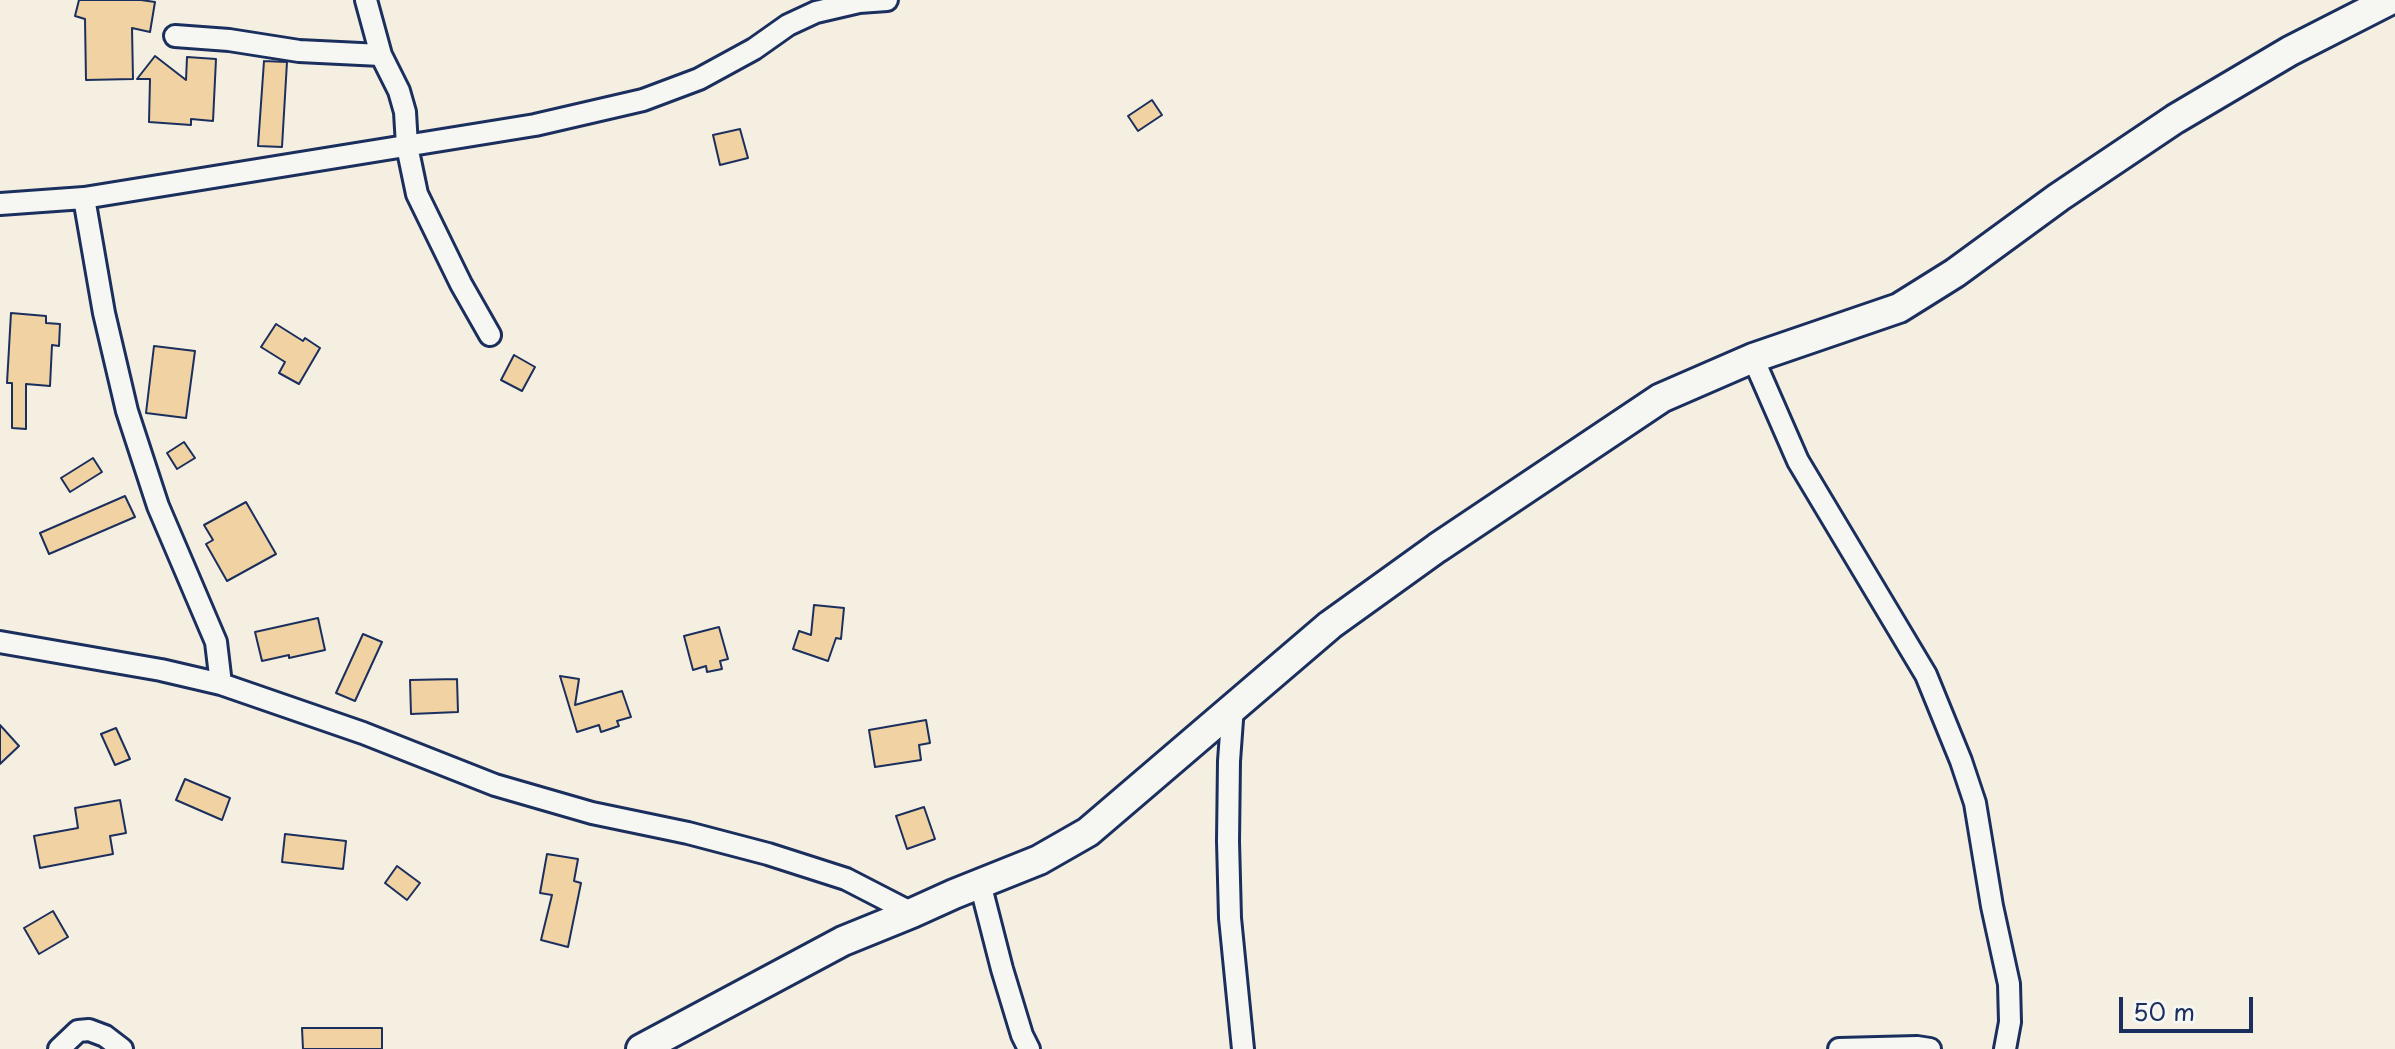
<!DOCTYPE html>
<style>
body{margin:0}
#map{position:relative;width:2395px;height:1049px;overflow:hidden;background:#f5efe2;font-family:"Playpen Sans",sans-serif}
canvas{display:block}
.scale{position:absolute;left:2119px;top:997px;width:134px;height:36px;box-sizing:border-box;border:4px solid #1b2f5e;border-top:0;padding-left:10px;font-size:24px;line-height:28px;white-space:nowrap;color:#1b2f5e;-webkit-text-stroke:6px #f6f6f2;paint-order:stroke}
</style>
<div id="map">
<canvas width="2395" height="1049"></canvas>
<div class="scale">50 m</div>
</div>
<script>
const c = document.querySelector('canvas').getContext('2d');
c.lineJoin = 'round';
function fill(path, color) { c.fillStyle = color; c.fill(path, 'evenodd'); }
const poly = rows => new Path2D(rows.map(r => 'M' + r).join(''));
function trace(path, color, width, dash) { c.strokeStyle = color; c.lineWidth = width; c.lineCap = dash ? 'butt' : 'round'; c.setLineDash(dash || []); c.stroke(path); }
const building = poly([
 [79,0,141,0,155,2,150,32,132,28,133,79,86,80,85,19,75,16,79,0],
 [155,56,186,80,187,57,216,59,213,121,191,119,191,125,149,122,150,79,137,79,155,56],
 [264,61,287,62,282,147,258,146,264,61],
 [1152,100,1162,115,1138,131,1128,116,1152,100],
 [740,129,748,158,720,165,713,135,740,129],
 [11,313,46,316,46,323,60,324,59,346,52,345,50,386,26,384,26,429,12,428,12,383,7,383,11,313],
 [276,324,303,341,305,338,320,348,299,384,279,373,285,362,261,347,276,324],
 [154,346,195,351,186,418,146,413,154,346],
 [514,355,535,367,522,391,501,380,514,355],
 [184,442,195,458,177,469,167,453,184,442],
 [93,458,102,472,70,492,61,478,93,458],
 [125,496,135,517,49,554,40,533,125,496],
 [246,502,276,554,227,581,206,544,213,540,204,525,246,502],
 [814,605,844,608,841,639,836,638,828,661,793,649,799,631,811,635,814,605],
 [318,618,325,650,289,658,289,655,262,661,255,632,318,618],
 [719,627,728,659,720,661,722,669,707,672,706,666,693,670,684,636,719,627],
 [363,634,382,642,355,701,336,693,363,634],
 [560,676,579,679,575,705,622,691,631,717,617,721,619,726,601,732,599,725,577,732,560,676],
 [457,679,458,712,411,714,410,680,457,679],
 [926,720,930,743,919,745,921,760,875,767,869,730,926,720],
 [0,725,19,746,0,764,0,725],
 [116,728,130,759,115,765,101,734,116,728],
 [185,779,230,798,222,820,176,800,185,779],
 [120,800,126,833,110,836,113,854,40,868,34,836,78,828,75,808,120,800],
 [924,807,935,839,907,849,896,816,924,807],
 [285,834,346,841,343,869,282,862,285,834],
 [547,854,578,859,574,881,581,883,568,947,541,940,552,895,540,893,547,854],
 [397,866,420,883,407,900,385,883,397,866],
 [53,911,68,937,39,954,24,928,53,911],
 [302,1028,382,1028,382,1049,303,1049,302,1028]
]);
fill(building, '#f0d2a3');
trace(building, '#1b2f5e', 2);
const street = poly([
 [366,0,381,55,399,91,405,112,407,146,417,194,461,284,490,335],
 [175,36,229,40,299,51,381,55],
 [84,198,104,313,127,411,158,506,216,642,221,684],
 [0,204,84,198,535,125,643,100,699,79,754,49,788,25,816,12,859,2,887,0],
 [1753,358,1798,461,1926,675,1961,761,1975,803,1992,906,2009,984,2010,1022,2005,1049],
 [0,642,161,670,221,684,363,733,495,785,592,813,688,833,768,854,846,879,912,913],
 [1233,706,1229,761,1228,841,1230,918,1243,1049],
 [980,883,1002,969,1022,1035,1029,1049],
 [59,1049,78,1031,89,1030,105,1036,122,1049],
 [1839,1049,1917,1047,1930,1049]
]);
const secondary = poly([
 [641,1049,843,941,912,913,954,894,1039,860,1088,832,1330,625,1437,548,1661,398,1753,358,1899,308,1955,273,2059,197,2175,119,2290,51,2390,0]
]);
trace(street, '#1b2f5e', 26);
trace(secondary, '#1b2f5e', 34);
trace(street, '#f6f6f2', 20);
trace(secondary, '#f6f6f2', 28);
</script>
